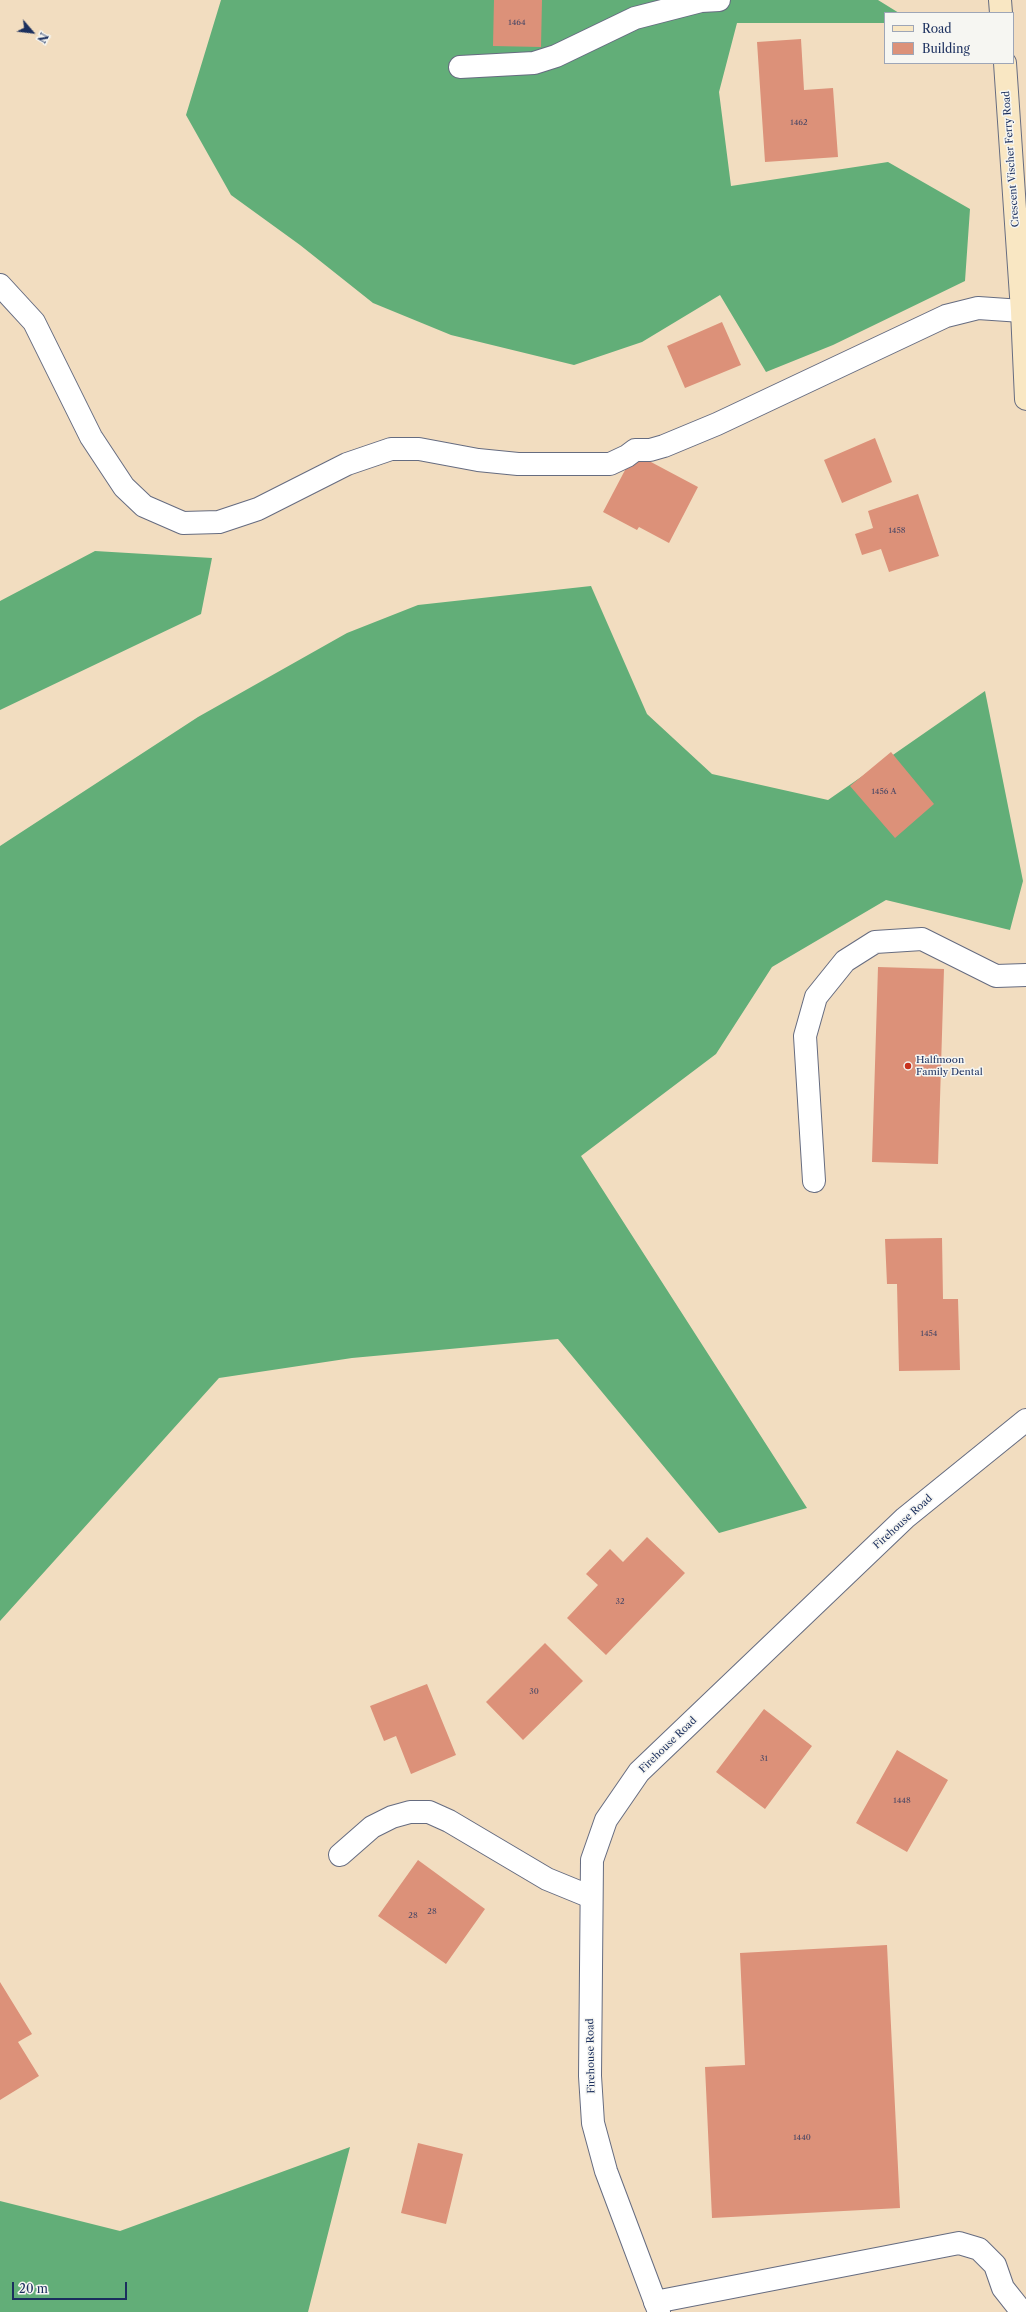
<!DOCTYPE html>
<style>
body{margin:0}
#map{position:relative;width:1026px;height:2312px;overflow:hidden;background:#f2ddc0;font-family:"Libre Caslon Text",serif}
canvas{display:block}
.legend{position:absolute;left:884px;top:12px;width:130px;height:52px;box-sizing:border-box;background:#f6f6f2;border:1px solid #9ea6b7;margin:0;padding:5px 7px;list-style:none;font-size:12px;color:#1b2f5e}
.legend li{display:flex;align-items:center;gap:8px;height:20px}
.legend b{width:20px;border:1px solid #9ea6b7}
.north{position:absolute;left:12px;top:12px;width:40px;height:40px;-webkit-text-stroke:3px #f6f6f2;paint-order:stroke;rotate:118deg;font-size:11px;font-weight:700;line-height:16px;text-align:center;color:#1b2f5e}
.north::after{content:'';display:block;margin:auto;width:14px;height:18px;background:#1b2f5e;clip-path:polygon(50% 0,100% 100%,50% 72%,0 100%)}
.scale{position:absolute;left:12px;top:2282px;width:115px;height:18px;box-sizing:border-box;border:2px solid #1b2f5e;border-top:0;padding-left:5px;font-size:12px;line-height:14px;white-space:nowrap;color:#1b2f5e;-webkit-text-stroke:3px #f6f6f2;paint-order:stroke}
</style>
<div id="map">
<canvas width="1026" height="2312"></canvas>
<ul class="legend">
<li><b style="height:5px;background:#f9e7c3"></b>Road</li>
<li><b style="height:11px;background:#dc9179"></b>Building</li>
</ul>
<div class="north">N</div>
<div class="scale">20 m</div>
</div>
<script>
const c = document.querySelector('canvas').getContext('2d');
c.lineJoin = 'round';
function fill(path, color) { c.fillStyle = color; c.fill(path, 'evenodd'); }
const poly = rows => new Path2D(rows.map(r => 'M' + r).join(''));
function trace(path, color, width, dash) { c.strokeStyle = color; c.lineWidth = width; c.lineCap = dash ? 'butt' : 'round'; c.setLineDash(dash || []); c.stroke(path); }
function label(font, color, halo, rows, align = 'center') {
  c.font = font + ' "Libre Caslon Text",serif'; c.lineWidth = 3; c.setLineDash([]); c.textBaseline = 'middle'; c.strokeStyle = halo; c.fillStyle = color; for (const [text, x, y, turn = 0] of rows) {
    c.save(); c.translate(x, y); c.rotate((+turn || 0) * Math.PI / 180); c.textAlign = isNaN(turn) ? turn : align; if (halo) c.strokeText(text, 0, 0); c.fillText(text, 0, 0); c.restore();
  }
}
fill(poly([
 [221,0,878,0,899,13,885,13,885,23,737,23,719,92,731,186,888,162,970,209,965,281,833,345,766,372,720,295,642,342,574,365,451,335,373,303,300,245,231,195,186,115],
 [95,551,212,558,201,614,0,710,0,601],
 [591,586,647,714,712,774,828,800,985,691,1023,881,1010,930,886,900,772,967,716,1054,581,1156,807,1508,719,1533,558,1339,352,1358,219,1378,0,1621,0,846,198,717,347,633,418,605],
 [350,2147,308,2312,0,2312,0,2201,120,2231]
]), '#62ae78');
fill(poly([
 [494,0,542,0,541,47,493,46],
 [801,39,804,90,833,88,838,157,765,162,757,42],
 [722,322,741,365,685,388,667,346],
 [875,438,892,482,842,503,824,460],
 [634,453,698,487,669,543,639,527,637,530,603,512],
 [918,494,939,556,889,572,881,549,862,555,855,534,873,528,868,511],
 [891,752,934,804,895,838,850,786],
 [878,967,944,969,938,1164,872,1162],
 [942,1238,943,1299,958,1299,960,1370,899,1371,897,1284,887,1284,885,1239],
 [647,1537,685,1573,606,1655,567,1618,598,1585,586,1574,610,1549,623,1562],
 [545,1643,583,1681,523,1740,486,1702],
 [427,1684,456,1755,411,1774,396,1736,384,1741,370,1706],
 [764,1709,812,1746,765,1809,716,1772],
 [897,1750,948,1780,907,1852,856,1823],
 [418,1860,485,1909,446,1964,378,1916],
 [887,1945,900,2208,712,2218,705,2067,745,2065,740,1953],
 [0,1982,32,2034,18,2042,39,2076,0,2100],
 [418,2143,463,2154,446,2224,401,2213]
]), '#dc9179');
const service = poly([
 [460,67,534,63,556,56,635,18,701,1,719,0],
 [0,285,34,322,91,437,124,487,144,506,183,523,219,522,258,509,347,464,391,449,419,449,478,460,518,464,610,464,627,456,635,450,650,450,664,446,717,424,946,316,978,308,1022,311],
 [814,1181,805,1036,816,997,845,961,875,942,922,939,996,976,1026,975],
 [340,1855,372,1827,392,1817,410,1812,429,1812,449,1821,547,1879,591,1897],
 [655,2302,959,2243,979,2249,995,2265,1003,2288,1022,2312]
]);
const minor = poly([
 [659,2312,606,2171,593,2123,590,2076,592,1860,606,1820,639,1772,905,1518,1026,1420]
]);
const secondary = poly([
 [1000,0,1001,13],
 [1005,63,1022,311,1026,399]
]);
trace(service, '#666c80', 24);
trace(minor, '#666c80', 24);
trace(secondary, '#666c80', 24);
trace(service, '#fff', 22);
trace(minor, '#fff', 22);
trace(secondary, '#f9e7c3', 22);
for (const [x, y, r, color] of [
 [908,1066,4,"#c8321e"]
]) { const dot = new Path2D(); dot.arc(x, y, r, 0, 2 * Math.PI); c.fillStyle = color; c.fill(dot); trace(dot, '#f6f6f2', 1.5); }
label('8px', '#4b4865', null, [
 ["1464",517,23],
 ["1462",799,123],
 ["1458",897,531],
 ["1456 A",884,792],
 ["1454",929,1334],
 ["32",620,1602],
 ["30",534,1692],
 ["31",764,1759],
 ["1448",902,1801],
 ["28",432,1912],
 ["28",413,1916],
 ["1440",802,2138]
]);
label('10px', '#1b2f5e', '#f6f6f2', [
 ["Crescent Vischer Ferry Road",1011,159,-94],
 ["Firehouse Road",903,1522,-42],
 ["Firehouse Road",668,1745,-44],
 ["Firehouse Road",591,2056,-91]
]);
label('10px', '#1b2f5e', '#f6f6f2', [
 ["Halfmoon",916,1060],
 ["Family Dental",916,1072]
], 'left');
</script>
